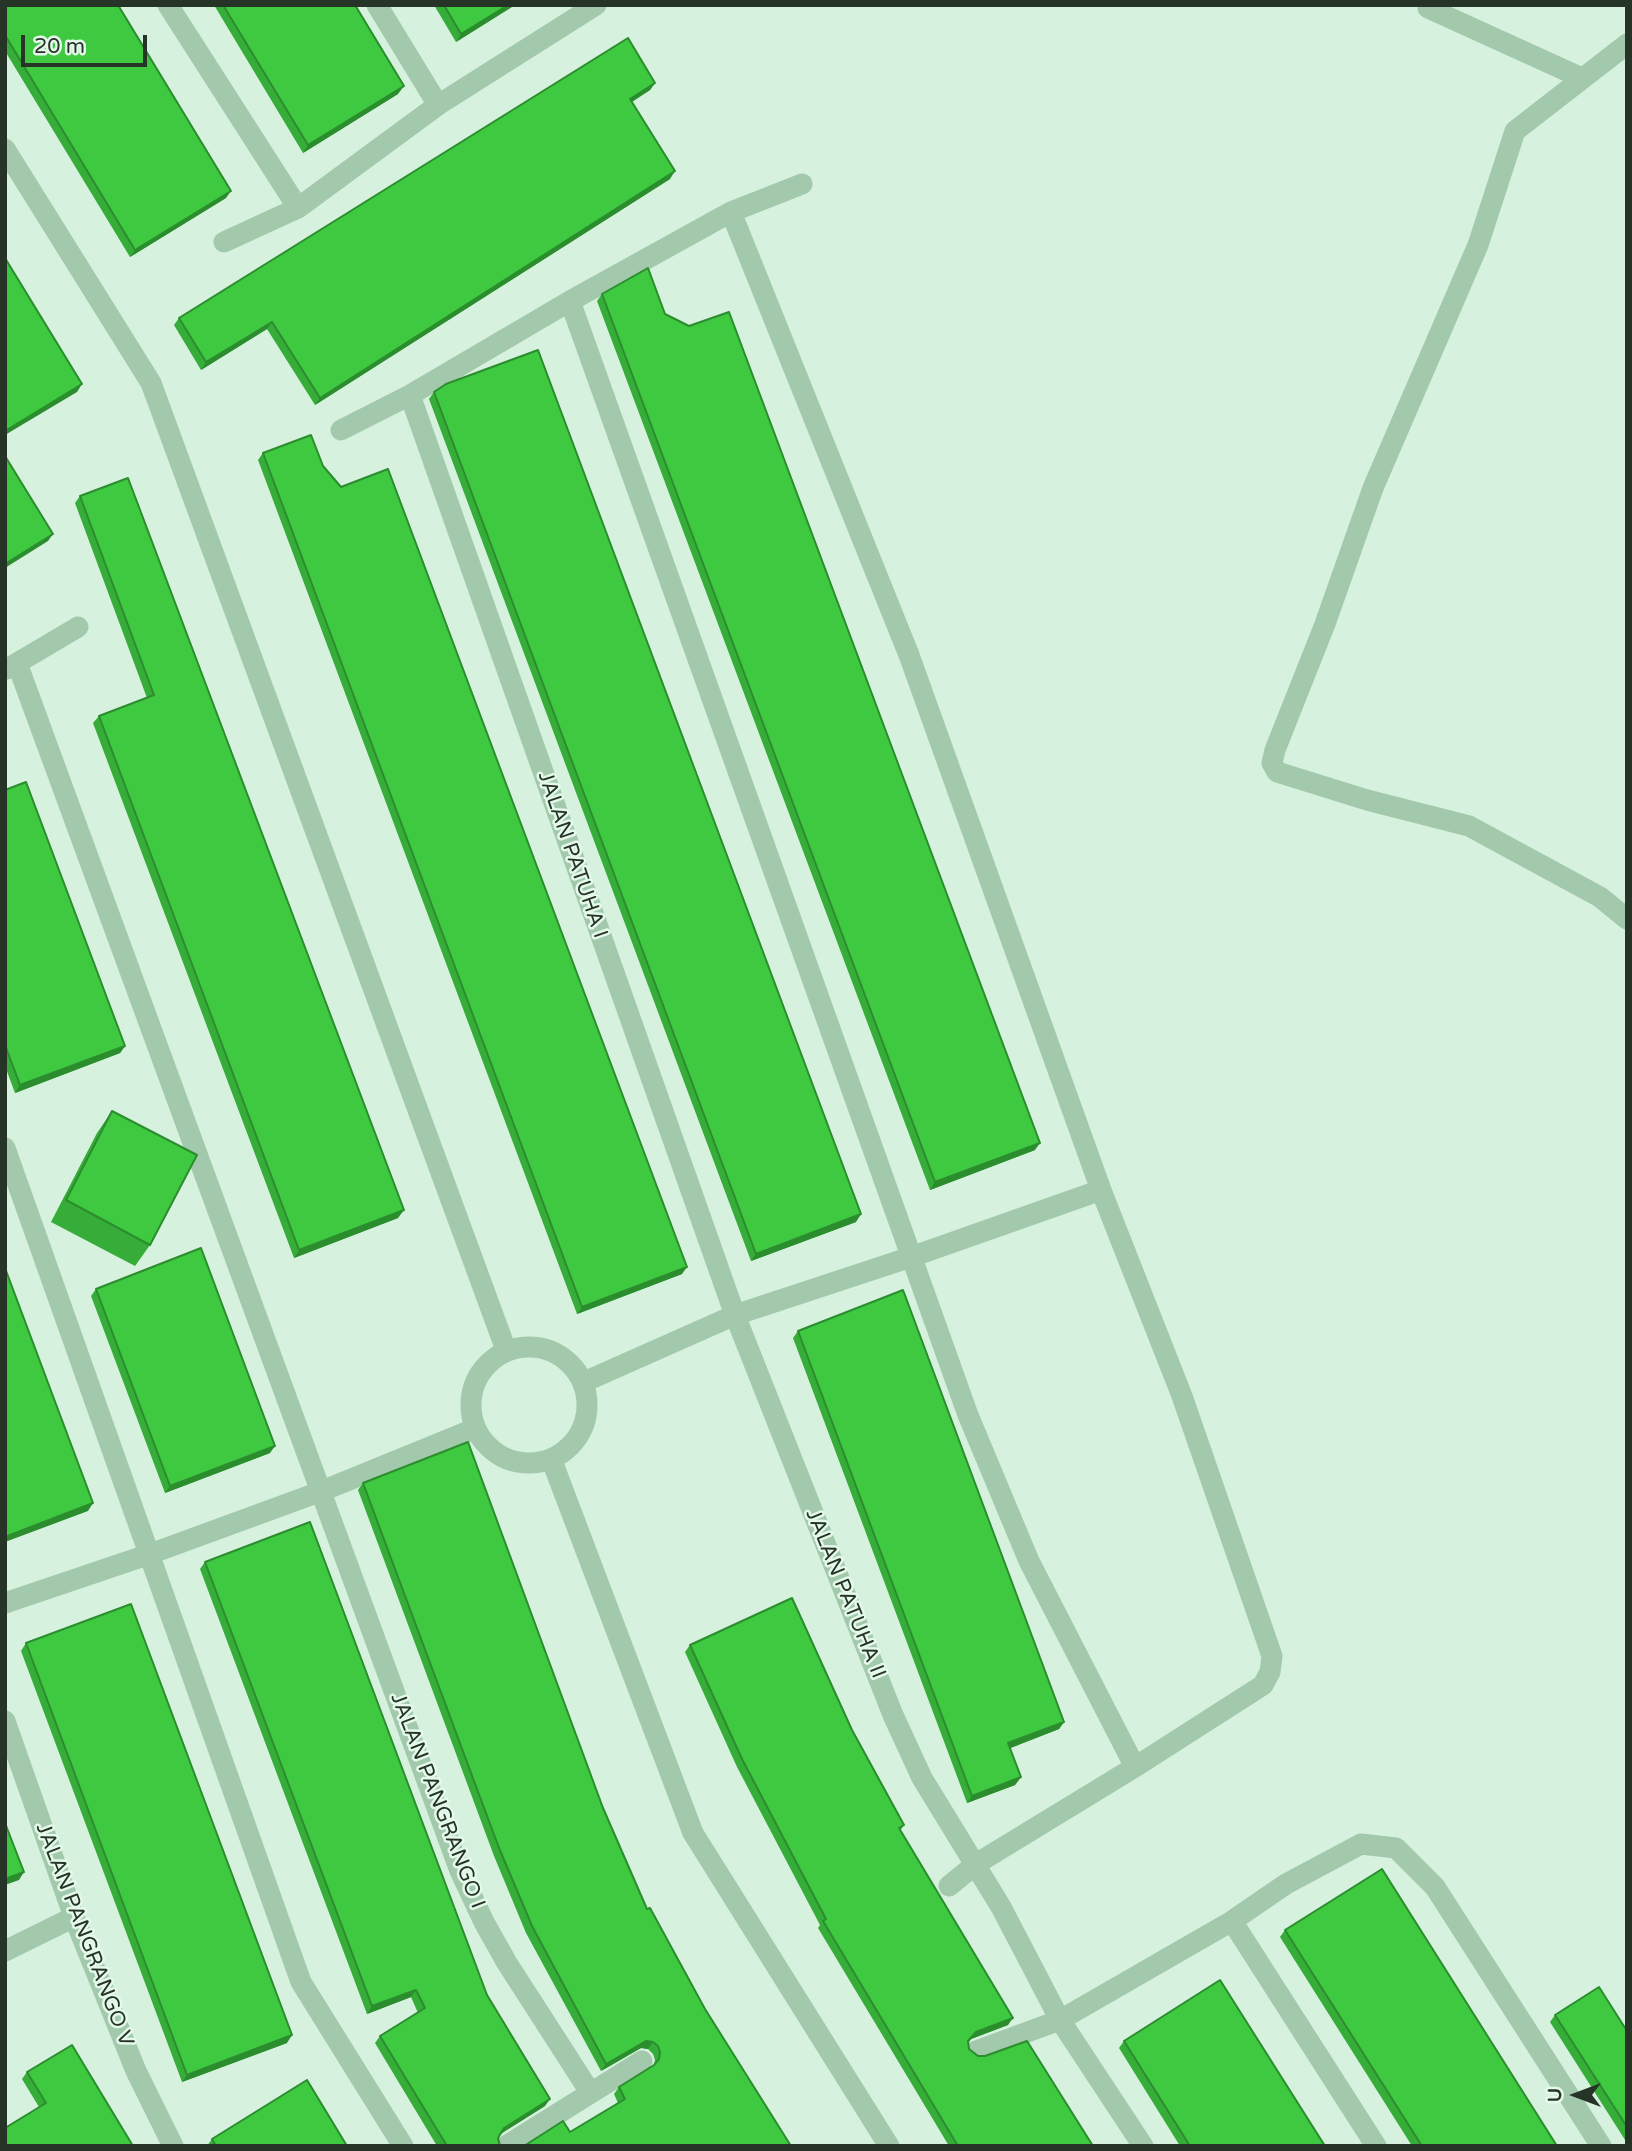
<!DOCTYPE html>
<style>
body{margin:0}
#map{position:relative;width:1632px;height:2151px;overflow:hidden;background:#d7f1df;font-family:"Varela Round",sans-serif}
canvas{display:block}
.frame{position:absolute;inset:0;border:7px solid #253427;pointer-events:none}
.north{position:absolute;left:1541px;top:2060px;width:70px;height:70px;-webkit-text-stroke:5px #e4f9ea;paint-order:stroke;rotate:270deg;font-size:19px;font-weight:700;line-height:28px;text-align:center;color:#253427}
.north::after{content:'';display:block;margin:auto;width:24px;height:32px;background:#253427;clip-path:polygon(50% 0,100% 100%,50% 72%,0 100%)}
.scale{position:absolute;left:21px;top:35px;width:126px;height:32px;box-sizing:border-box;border:4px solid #253427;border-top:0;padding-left:9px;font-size:21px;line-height:24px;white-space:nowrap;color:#253427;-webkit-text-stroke:5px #e4f9ea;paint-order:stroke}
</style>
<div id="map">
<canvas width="1632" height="2151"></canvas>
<div class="frame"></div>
<div class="north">U</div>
<div class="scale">20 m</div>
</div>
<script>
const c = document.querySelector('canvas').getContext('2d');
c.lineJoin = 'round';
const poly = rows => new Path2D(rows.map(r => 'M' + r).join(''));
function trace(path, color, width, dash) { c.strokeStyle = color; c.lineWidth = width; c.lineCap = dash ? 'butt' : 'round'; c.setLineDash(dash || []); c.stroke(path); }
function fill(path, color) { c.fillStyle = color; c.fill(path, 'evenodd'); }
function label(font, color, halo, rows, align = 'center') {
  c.font = font + ' "Varela Round",sans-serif'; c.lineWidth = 5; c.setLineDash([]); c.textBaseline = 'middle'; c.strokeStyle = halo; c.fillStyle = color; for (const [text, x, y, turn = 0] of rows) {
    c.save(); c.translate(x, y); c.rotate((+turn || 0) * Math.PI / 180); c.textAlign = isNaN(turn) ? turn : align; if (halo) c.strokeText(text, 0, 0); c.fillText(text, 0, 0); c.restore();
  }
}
trace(poly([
 [168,5,298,208],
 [377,5,438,105],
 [1429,5,1428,8,1582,78],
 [1627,44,1515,131,1478,245,1373,488,1325,624,1275,750,1272,763,1277,772,1367,800,1469,826,1600,897,1627,919],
 [5,149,151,383,506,1350],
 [731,212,909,655,1101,1190,1182,1396,1272,1656,1270,1672,1263,1685,1135,1767,976,1864,949,1886],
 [224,242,298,208,438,105,596,5],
 [570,301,968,1415,1029,1561,1135,1767],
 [410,395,735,1315,893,1715,922,1778,1001,1907,1060,2020,1143,2146],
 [341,430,410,395,570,301,731,212,802,184],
 [17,663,460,1871,484,1922,507,1963,590,2092],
 [7,669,78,627],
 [5,1148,301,1982,403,2146],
 '471 1405a58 58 0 1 1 116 0a58 58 0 1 1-116 0Z',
 [584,1382,735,1315,911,1257,1101,1190],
 [552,1461,693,1833,889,2146],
 [5,1603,150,1554,322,1491,474,1429],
 [5,1721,74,1917,136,2071,173,2146],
 [1232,1921,1376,2146],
 [5,1951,74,1917],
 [976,2051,1060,2020,1232,1921,1286,1884,1361,1844,1396,1848,1435,1887,1601,2146],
 [506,2146,642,2061]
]), '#a3c9ac', 21);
fill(poly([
 [5,5,226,198,130,257,5,51],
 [214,5,355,5,398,94,303,153],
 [434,5,515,5,456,42],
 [655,83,650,90,632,102,670,179,315,405,267,329,201,370,174,325,179,318],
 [602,294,665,314,1035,1150,930,1190,597,301],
 [434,392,856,1222,751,1261,429,399],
 [263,453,323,466,682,1274,577,1314,258,460],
 [80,496,398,1218,294,1258,93,723,99,716,147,698,75,503],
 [5,790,125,1046,120,1053,15,1093,5,1066],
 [112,1111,150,1245,135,1266,51,1222,97,1133],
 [96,1289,270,1453,165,1493,91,1296],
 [798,1331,1064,1722,1059,1729,1010,1748,1021,1777,1015,1785,967,1803,793,1338],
 [363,1483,603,1808,647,1909,705,2009,791,2146,570,2132,618,2103,614,2094,619,2087,654,2065,655,2060,653,2054,648,2049,641,2048,601,2071,526,1933,494,1856,358,1490],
 [205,1562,487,1995,545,2106,500,2134,498,2138,500,2146,437,2146,375,2043,380,2036,418,2013,411,1997,367,2014,200,1569],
 [26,1643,287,2043,182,2082,21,1651],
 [690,1645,852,1730,904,1825,900,1831,1008,2025,971,2039,969,2042,969,2049,1093,2146,949,2146,818,1928,820,1925,737,1767,685,1652],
 [1285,1930,1557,2146,1412,2146,1280,1937],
 [1555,2015,1627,2031,1627,2143,1550,2022],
 [1124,2041,1325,2146,1180,2146,1119,2048],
 [27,2072,133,2146,39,2107,22,2079],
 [212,2139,347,2146,207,2146]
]), '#35ad38');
fill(poly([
 [508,5,515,5,456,42,461,34],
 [655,83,650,90,625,106,630,99],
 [404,86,398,94,303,153,308,145],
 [675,171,670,179,315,405,320,398],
 [231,191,226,198,130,257,135,250],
 [272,322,267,329,201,370,206,362],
 [82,384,77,392,5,435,5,431],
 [53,534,48,541,5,568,5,564],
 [125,1046,120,1053,15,1093,20,1085],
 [1040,1143,1035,1150,930,1190,935,1182],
 [404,1210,398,1218,294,1258,299,1250],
 [861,1214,856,1222,751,1261,756,1254],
 [687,1267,682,1274,577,1314,582,1307],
 [275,1446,270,1453,165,1493,170,1486],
 [93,1503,88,1511,5,1542,5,1537],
 [1064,1722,1059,1729,1003,1751,1008,1743],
 [1021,1777,1015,1785,967,1803,972,1796],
 [24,1872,19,1880,5,1885,5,1879],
 [416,1990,411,1997,367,2014,372,2006],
 [1013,2018,1008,2025,971,2039,963,2048,976,2032],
 [292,2035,287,2043,182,2082,187,2075],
 [646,2041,653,2042,648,2049,641,2048,601,2071,606,2064],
 [550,2099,545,2106,499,2135,504,2128]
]), '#2b8d2e');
const building = poly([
 [5,5,118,5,231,191,135,250,5,35,5,5],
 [223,5,355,5,404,86,308,145,223,5],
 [444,5,508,5,461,34,444,5],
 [628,38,655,83,630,99,675,171,320,398,272,322,206,362,179,318,628,38],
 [5,258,82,384,5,431,5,258],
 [648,268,665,314,689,326,729,312,1040,1143,935,1182,602,294,648,268],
 [538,350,861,1214,756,1254,434,392,446,384,538,350],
 [311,435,323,466,341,487,388,469,687,1267,582,1307,263,453,311,435],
 [5,456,53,534,5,564,5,456],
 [128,478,404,1210,299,1250,99,716,154,695,80,496,128,478],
 [26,782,125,1046,20,1085,5,1045,5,790,26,782],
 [112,1111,197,1155,150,1245,66,1200,112,1111],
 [201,1248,275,1446,170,1486,96,1289,201,1248],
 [5,1268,93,1503,5,1537,5,1268],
 [903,1290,1064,1722,1008,1743,1021,1777,972,1796,798,1331,903,1290],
 [468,1442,603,1808,647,1909,650,1908,705,2009,791,2146,524,2146,563,2121,570,2132,625,2099,619,2087,654,2065,659,2059,660,2052,658,2046,653,2042,646,2041,606,2064,532,1926,499,1848,363,1483,468,1442],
 [310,1522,487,1995,550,2099,504,2128,498,2138,500,2146,447,2146,380,2036,425,2008,416,1990,372,2006,205,1562,310,1522],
 [792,1598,852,1730,904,1825,899,1828,1013,2018,976,2032,968,2041,969,2049,978,2056,985,2056,1027,2041,1093,2146,958,2146,823,1921,826,1919,742,1759,690,1645,792,1598],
 [131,1604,292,2035,187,2075,26,1643,131,1604],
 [5,1823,24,1872,5,1879,5,1823],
 [1382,1869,1557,2146,1422,2146,1285,1930,1382,1869],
 [1220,1980,1325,2146,1190,2146,1124,2041,1220,1980],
 [1599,1987,1627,2031,1627,2127,1555,2015,1599,1987],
 [72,2045,133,2146,5,2146,5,2128,46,2103,27,2072,72,2045],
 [307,2080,347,2146,216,2146,212,2139,307,2080]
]);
fill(building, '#3ec941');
trace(building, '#2b8d2e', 2);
label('21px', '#253427', '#e4f9ea', [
 ["JALAN PATUHA I",572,855,71],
 ["JALAN PATUHA II",845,1594,68],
 ["JALAN PANGRANGO I",437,1801,69],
 ["JALAN PANGRANGO V",84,1935,69]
]);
</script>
